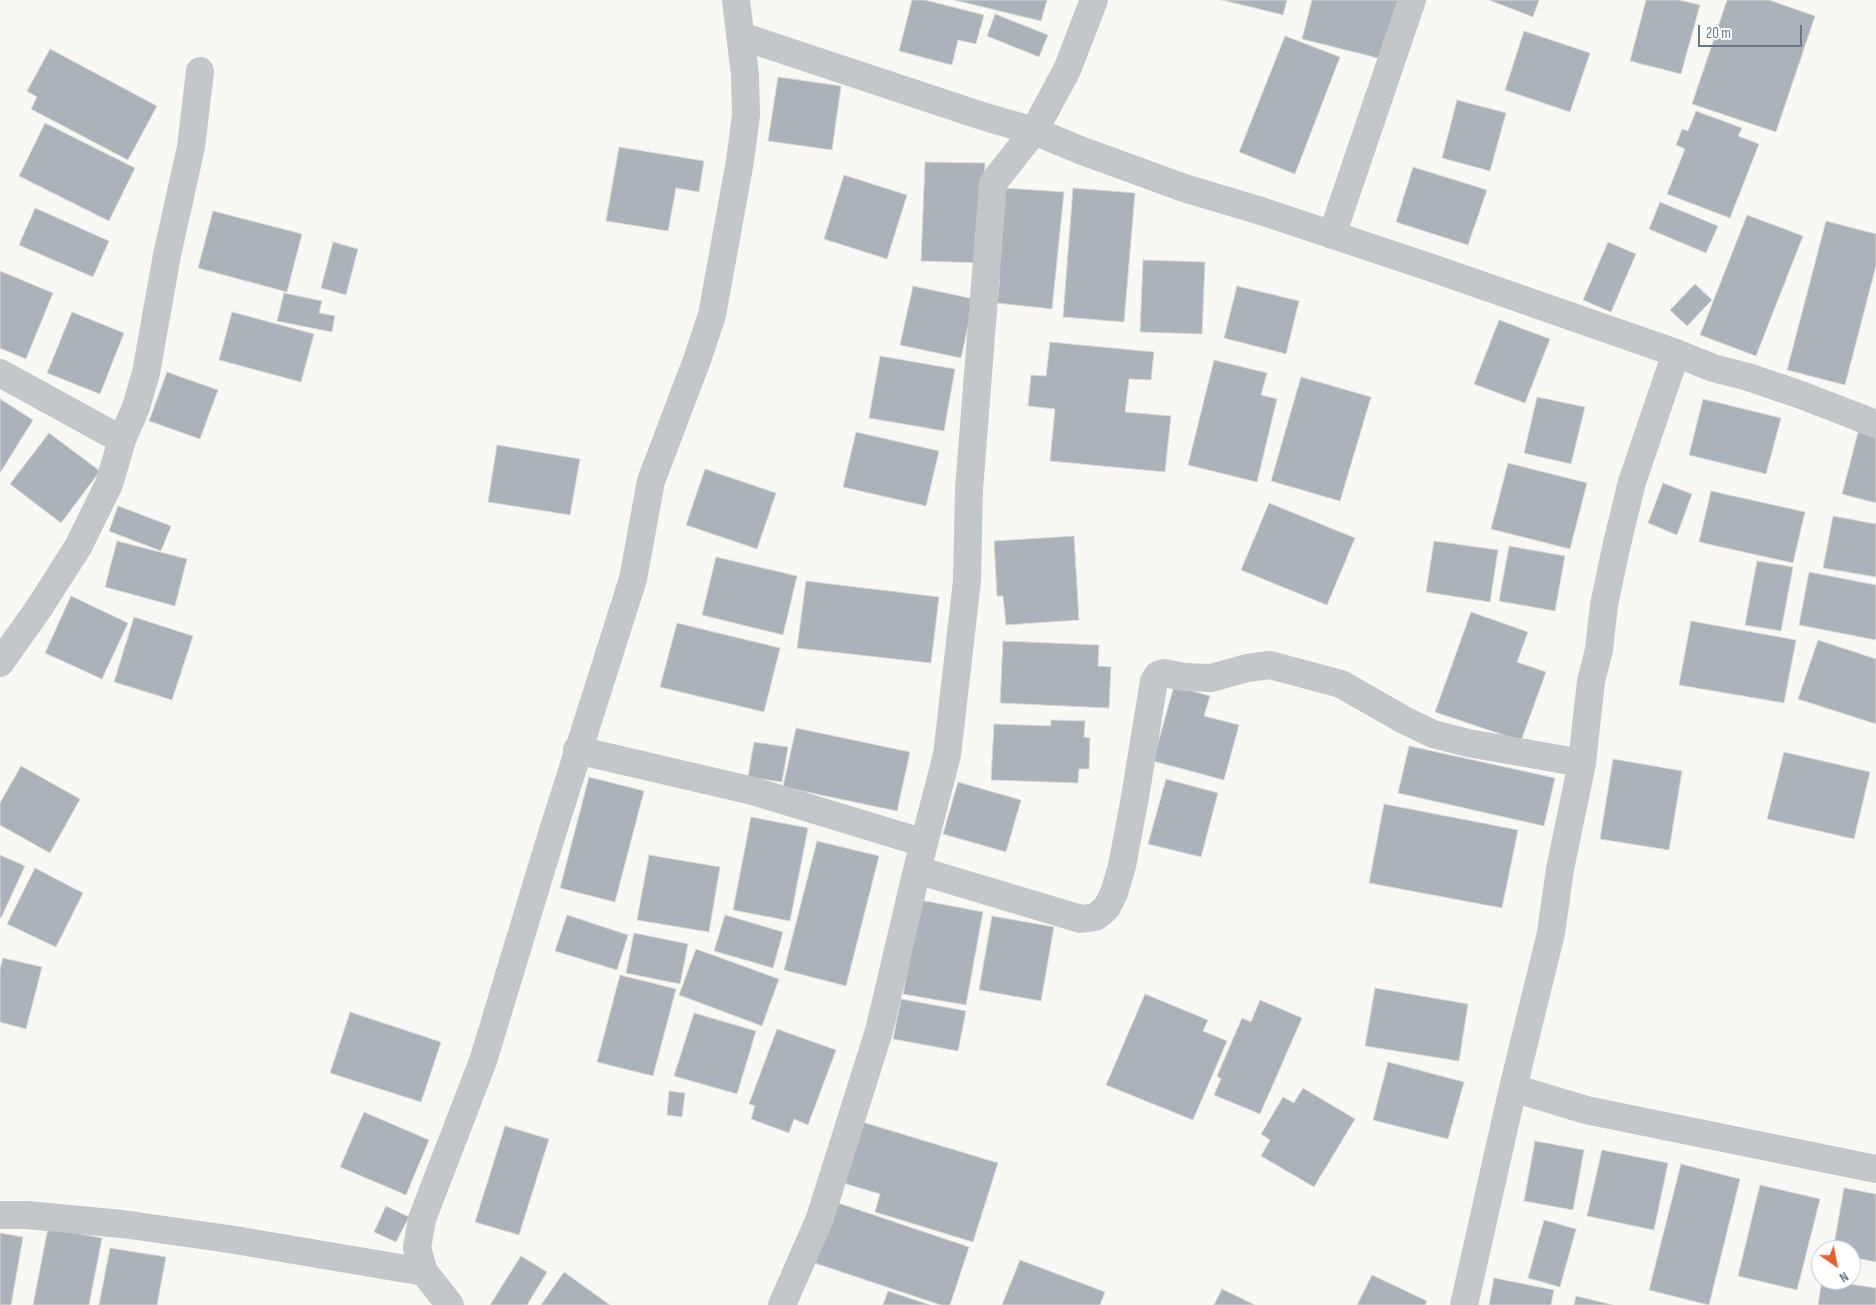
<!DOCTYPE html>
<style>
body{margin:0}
#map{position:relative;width:1876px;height:1305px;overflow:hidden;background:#f8f8f5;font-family:"Sofia Sans Condensed",sans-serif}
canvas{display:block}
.north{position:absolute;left:1811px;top:1240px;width:50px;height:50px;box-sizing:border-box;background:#fff;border:1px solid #c3c8ce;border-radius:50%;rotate:147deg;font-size:14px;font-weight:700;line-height:20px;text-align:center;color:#687685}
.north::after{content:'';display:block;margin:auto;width:18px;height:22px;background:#dc6430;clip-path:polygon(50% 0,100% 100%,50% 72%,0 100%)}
.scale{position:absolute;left:1698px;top:25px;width:104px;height:22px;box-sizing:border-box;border:2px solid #687685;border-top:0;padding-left:6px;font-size:15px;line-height:18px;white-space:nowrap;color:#687685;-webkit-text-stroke:4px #fff;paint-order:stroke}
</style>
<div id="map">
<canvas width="1876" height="1305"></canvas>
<div class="north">N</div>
<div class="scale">20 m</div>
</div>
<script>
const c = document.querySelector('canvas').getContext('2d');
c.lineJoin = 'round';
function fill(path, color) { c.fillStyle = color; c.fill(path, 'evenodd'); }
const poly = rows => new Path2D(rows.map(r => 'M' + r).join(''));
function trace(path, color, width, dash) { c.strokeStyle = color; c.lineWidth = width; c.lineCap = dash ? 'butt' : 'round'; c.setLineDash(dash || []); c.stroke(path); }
const building = poly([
 [912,0,925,0,984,15,976,44,958,40,952,65,899,51,912,0],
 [954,0,1047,0,1041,21,954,0],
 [1222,0,1287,0,1283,15,1222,0],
 [1312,0,1402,0,1390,61,1302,39,1312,0],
 [1489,0,1539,0,1533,17,1489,0],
 [1646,0,1679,0,1700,5,1681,74,1630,61,1646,0],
 [1727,0,1769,0,1815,16,1776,132,1692,104,1727,0],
 [995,14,1048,35,1039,57,987,36,995,14],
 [1524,31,1590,53,1570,112,1505,90,1524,31],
 [1285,36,1340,57,1295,174,1239,152,1285,36],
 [50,49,157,106,128,160,31,109,37,97,27,91,50,49],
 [778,77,841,86,832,150,768,141,778,77],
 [1457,100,1506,113,1490,171,1442,158,1457,100],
 [1696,111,1742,128,1738,136,1759,144,1730,218,1667,194,1685,149,1676,145,1682,129,1688,131,1696,111],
 [45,123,135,168,109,221,19,176,45,123],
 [619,147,704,161,699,192,676,188,668,231,606,221,619,147],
 [925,162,985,163,982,263,921,261,925,162],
 [1413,167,1487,190,1468,245,1396,222,1413,167],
 [844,175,907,195,887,259,824,239,844,175],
 [1005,188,1064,192,1052,309,997,303,1000,277,994,277,1005,188],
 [1073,188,1135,193,1124,322,1063,317,1073,188],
 [1660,202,1718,226,1706,253,1649,229,1660,202],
 [35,208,109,241,93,277,19,245,35,208],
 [213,211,302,234,287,292,198,268,213,211],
 [1747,215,1803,236,1756,356,1700,335,1747,215],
 [1826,221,1876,234,1876,266,1845,385,1787,370,1826,221],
 [333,242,358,249,346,295,321,288,333,242],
 [1608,242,1636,254,1611,312,1583,300,1608,242],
 [1143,260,1205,262,1202,334,1140,332,1143,260],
 [0,271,53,293,26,359,0,348,0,271],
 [1695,284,1712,300,1687,326,1670,310,1695,284],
 [913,286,974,299,961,358,900,345,913,286],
 [1237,286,1299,301,1286,354,1224,338,1237,286],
 [284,293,322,301,319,313,335,316,332,332,277,321,284,293],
 [72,312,124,333,100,394,47,373,72,312],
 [232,312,314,334,301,382,219,360,232,312],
 [1499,320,1550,339,1525,403,1474,384,1499,320],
 [1050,342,1154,352,1151,380,1129,379,1125,412,1171,416,1165,472,1050,461,1055,409,1028,406,1031,375,1046,376,1050,342],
 [880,356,955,369,944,431,869,418,880,356],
 [1214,360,1267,373,1261,395,1277,399,1257,482,1188,465,1214,360],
 [167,372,218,390,200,439,149,421,167,372],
 [1301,377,1371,397,1340,501,1271,481,1301,377],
 [1537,397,1585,407,1571,464,1524,453,1537,397],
 [0,399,33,420,0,473,0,399],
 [1703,399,1781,418,1766,474,1689,455,1703,399],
 [856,432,939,451,926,506,843,487,856,432],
 [1858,432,1876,436,1876,503,1842,494,1858,432],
 [49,433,100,471,61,523,10,484,49,433],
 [497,445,580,459,570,515,488,502,497,445],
 [1508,463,1587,483,1570,549,1491,529,1508,463],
 [705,469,776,493,757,549,686,525,705,469],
 [1663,483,1692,494,1677,535,1648,523,1663,483],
 [1711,491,1805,512,1793,563,1699,542,1711,491],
 [1269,503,1355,538,1327,605,1241,570,1269,503],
 [118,506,171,526,161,551,109,531,118,506],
 [1833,516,1876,524,1876,577,1823,568,1833,516],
 [1074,536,1079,620,1006,625,1003,596,997,596,994,541,1074,536],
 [117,541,187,559,175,606,105,587,117,541],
 [1434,541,1498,550,1490,602,1426,592,1434,541],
 [1509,546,1565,556,1555,611,1499,601,1509,546],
 [716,557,797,576,783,635,702,615,716,557],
 [1757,561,1793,567,1781,631,1745,625,1757,561],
 [1809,572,1876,585,1876,640,1799,625,1809,572],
 [806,581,939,597,931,663,797,648,806,581],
 [71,596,128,623,102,679,45,653,71,596],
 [1471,612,1528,632,1517,662,1546,672,1521,741,1435,712,1471,612],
 [134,617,193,636,172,700,114,682,134,617],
 [1691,621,1796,640,1784,703,1679,685,1691,621],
 [677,623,780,648,764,712,660,687,677,623],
 [1818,640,1876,659,1876,724,1798,699,1818,640],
 [1003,641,1099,645,1098,666,1111,667,1109,708,1000,703,1003,641],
 [1174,686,1210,696,1204,716,1239,725,1224,780,1153,761,1174,686],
 [1051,720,1085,721,1084,737,1090,738,1089,769,1079,769,1078,783,991,780,994,724,1051,726,1051,720],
 [796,728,910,752,897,811,783,787,796,728],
 [754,742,788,747,782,782,748,777,754,742],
 [1409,746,1555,778,1544,826,1398,793,1409,746],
 [1784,752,1870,772,1854,839,1767,819,1784,752],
 [1613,759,1682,771,1669,850,1600,839,1613,759],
 [21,766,80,799,50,853,0,825,0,803,21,766],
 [589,777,644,791,615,902,560,888,589,777],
 [1166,779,1218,793,1201,857,1148,844,1166,779],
 [958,782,1021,800,1006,852,943,834,958,782],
 [1384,804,1518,830,1502,908,1369,883,1384,804],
 [751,817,808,828,790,921,733,910,751,817],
 [817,841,879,856,846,986,784,970,817,841],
 [0,855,25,866,1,918,0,917,0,855],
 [649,855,720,867,709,932,637,920,649,855],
 [35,868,83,893,56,947,7,924,35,868],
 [920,900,983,912,966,1005,903,994,920,900],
 [567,915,628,935,617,970,555,951,567,915],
 [725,915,783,932,773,968,714,951,725,915],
 [992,916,1054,927,1041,1001,979,990,992,916],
 [634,933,688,944,680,984,626,973,634,933],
 [696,949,779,979,762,1026,679,995,696,949],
 [3,958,42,967,26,1029,0,1022,0,969,3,958],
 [620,975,676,989,653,1076,597,1062,620,975],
 [1375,988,1468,1004,1459,1061,1365,1046,1375,988],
 [1145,994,1208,1020,1203,1031,1227,1041,1193,1120,1106,1085,1145,994],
 [901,999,966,1011,958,1051,893,1039,901,999],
 [1260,1000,1302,1018,1260,1114,1214,1095,1221,1079,1217,1076,1242,1018,1251,1022,1260,1000],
 [350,1012,441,1042,421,1102,330,1073,350,1012],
 [694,1013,756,1031,737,1094,674,1076,694,1013],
 [777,1029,836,1050,808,1125,794,1119,789,1133,751,1119,755,1106,749,1104,777,1029],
 [1388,1062,1464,1082,1448,1139,1373,1120,1388,1062],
 [1303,1088,1355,1119,1314,1187,1261,1156,1270,1140,1261,1134,1283,1097,1294,1103,1303,1088],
 [669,1091,685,1093,682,1117,667,1115,669,1091],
 [364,1112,429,1140,406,1195,340,1167,364,1112],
 [859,1121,998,1163,973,1242,875,1212,880,1194,840,1182,859,1121],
 [505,1126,549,1139,519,1235,475,1222,505,1126],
 [1535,1141,1584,1150,1573,1210,1524,1201,1535,1141],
 [1602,1150,1668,1163,1654,1230,1587,1216,1602,1150],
 [1681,1164,1740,1179,1709,1305,1649,1290,1681,1164],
 [1760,1185,1820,1199,1797,1290,1738,1276,1760,1185],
 [1844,1188,1876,1194,1876,1262,1851,1257,1851,1250,1833,1250,1844,1188],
 [835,1202,969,1247,950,1305,941,1305,815,1263,835,1202],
 [386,1206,409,1217,396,1242,374,1232,386,1206],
 [1544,1220,1576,1229,1560,1287,1528,1278,1544,1220],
 [48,1228,102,1238,89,1305,33,1305,48,1228],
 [0,1233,23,1237,11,1305,0,1305,0,1233],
 [110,1248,166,1257,157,1305,99,1305,110,1248],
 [521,1256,547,1272,527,1305,490,1305,521,1256],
 [1020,1260,1105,1292,1100,1305,1002,1305,1020,1260],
 [564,1272,610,1305,541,1305,564,1272],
 [1372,1275,1427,1301,1425,1305,1357,1305,1372,1275],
 [1494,1278,1554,1290,1551,1305,1489,1305,1494,1278],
 [1822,1280,1876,1288,1876,1305,1818,1305,1822,1280],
 [1222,1289,1255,1305,1214,1305,1222,1289],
 [888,1291,930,1305,883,1305,888,1291],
 [1576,1296,1613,1305,1574,1305,1576,1296]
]);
fill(building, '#acb2b9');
trace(building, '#d9d9d7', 1);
trace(poly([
 [741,36,982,116,1034,131,1080,150,1184,188,1261,211,1432,268,1676,353],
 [1332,235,1412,0],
 [0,373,122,440],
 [0,663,37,611,78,547,109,484,122,440,136,407,146,373,167,255,191,147,200,71],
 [577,750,753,791,924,843],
 [917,870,1081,919,1095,917,1102,912,1107,907,1114,893,1122,866,1135,797,1154,681,1158,675,1164,673,1184,677,1211,678,1247,668,1270,665,1341,684,1404,720,1433,734,1468,743,1582,763],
 [1513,1088,1586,1110,1876,1169],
 [0,1215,27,1215,122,1224,229,1239,424,1272],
 [450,1305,424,1272,417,1248,422,1219,483,1061,551,837,633,579,651,481,697,360,712,315,740,161,746,115,745,75,736,0],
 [782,1305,820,1218,879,1031,917,870,947,755,967,581,969,489,993,183,1034,131,1067,70,1094,0],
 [1464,1305,1513,1088,1551,933,1560,869,1582,763,1591,681,1599,650,1604,605,1616,548,1632,482,1676,353,1713,368,1748,377,1801,395,1876,424]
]), '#c3c7ca', 28);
</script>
